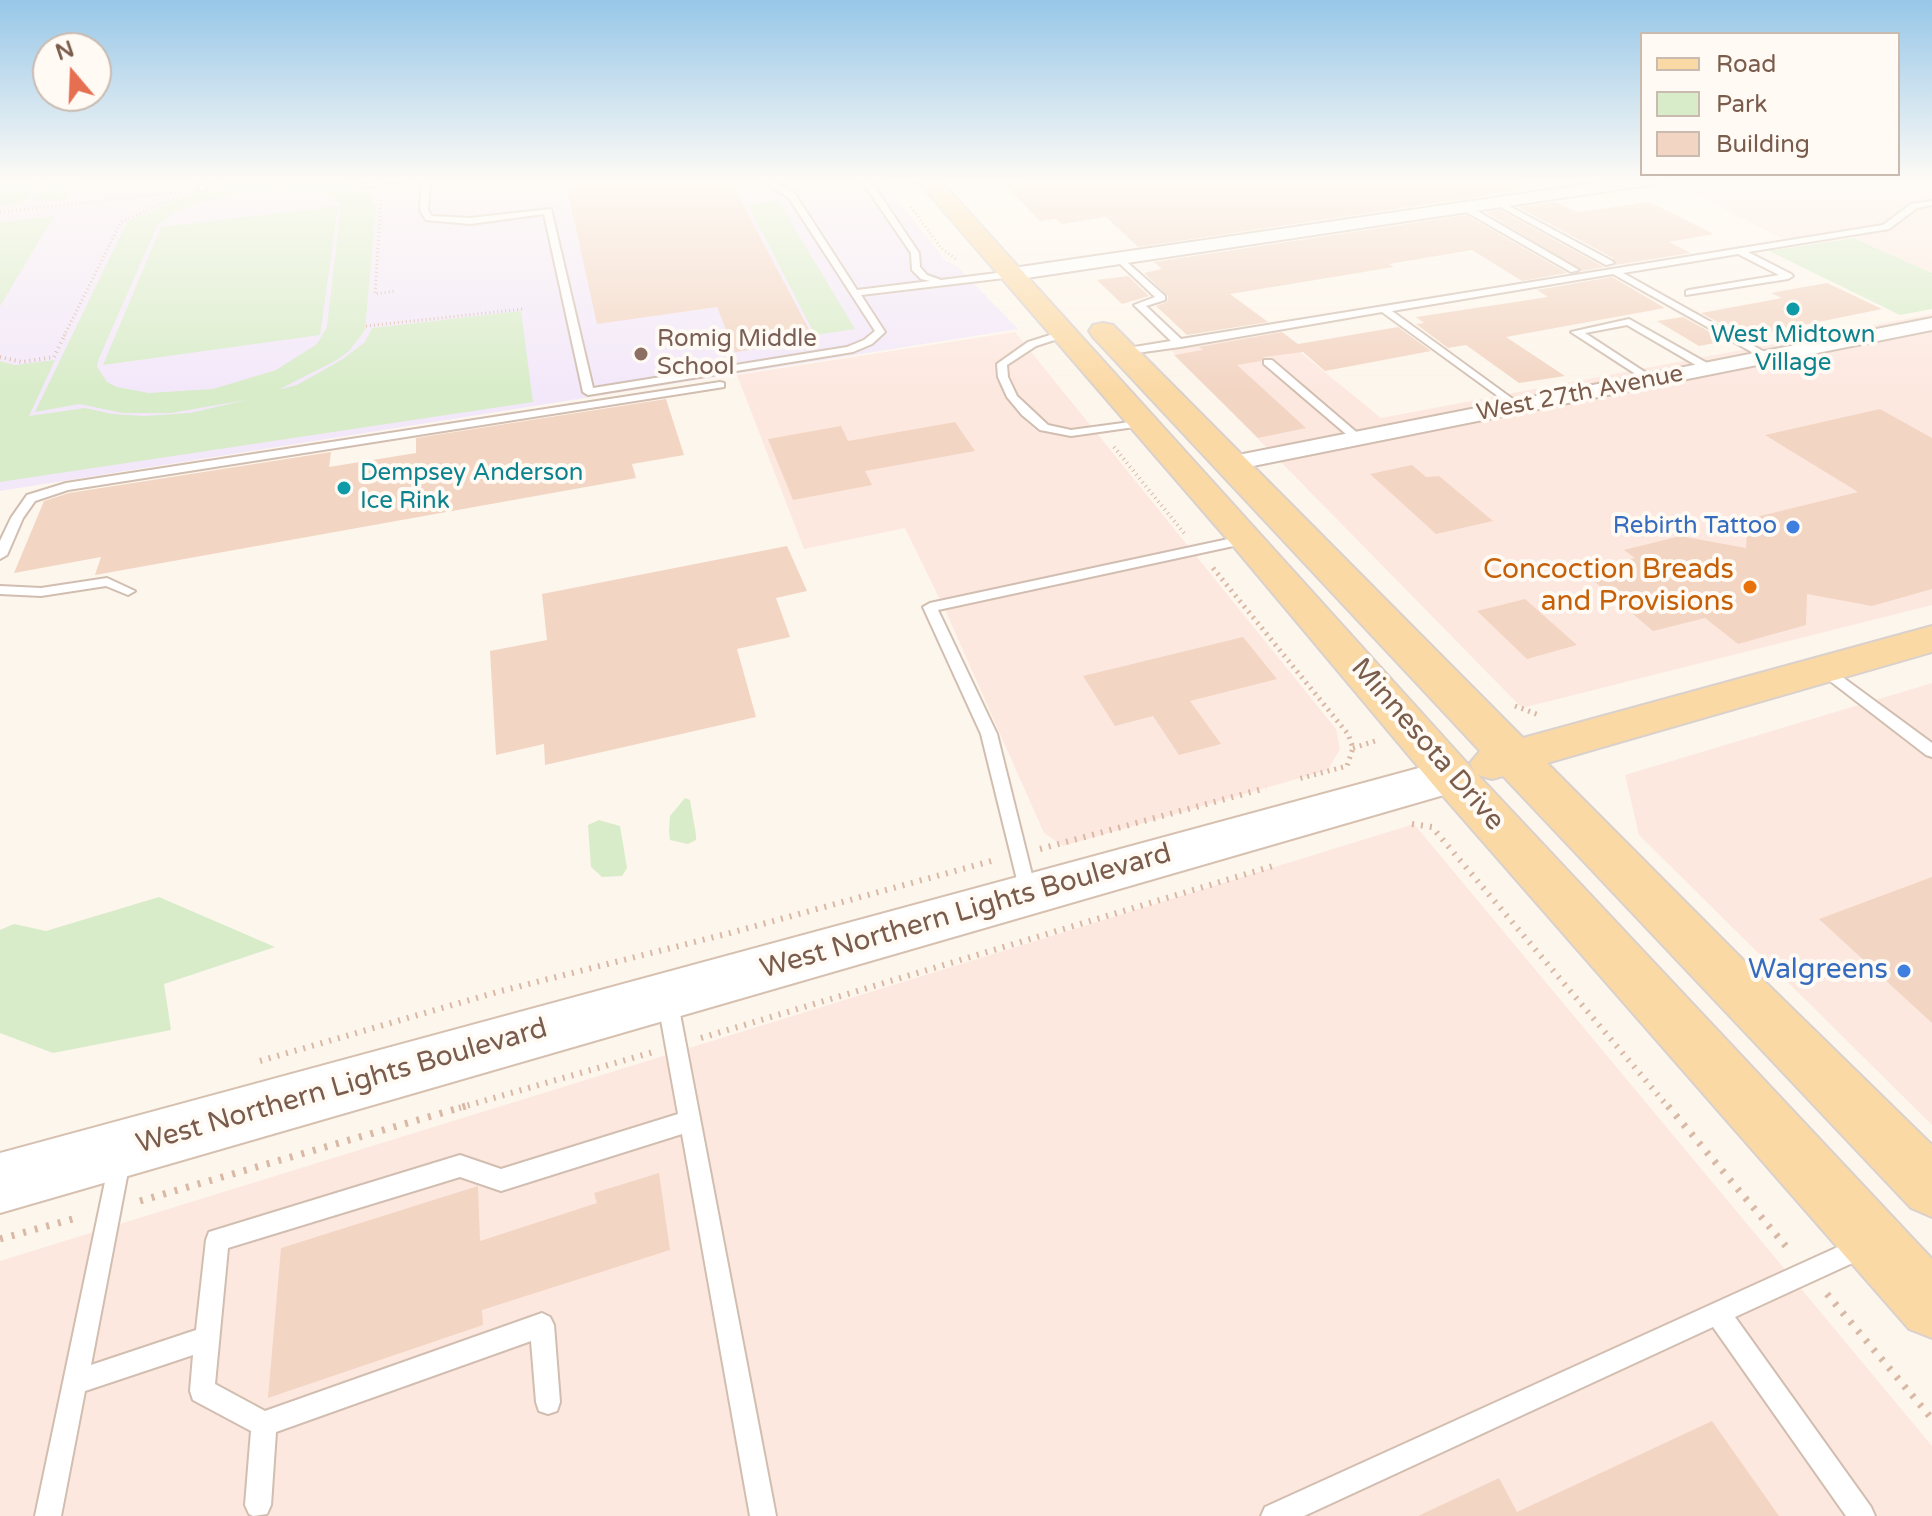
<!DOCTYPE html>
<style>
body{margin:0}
#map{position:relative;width:1932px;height:1516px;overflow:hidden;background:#fdf6ec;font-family:"Varela Round",sans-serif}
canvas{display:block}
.legend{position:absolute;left:1640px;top:32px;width:260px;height:144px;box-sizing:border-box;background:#fffaf3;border:2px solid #cabbb1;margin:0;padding:10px 14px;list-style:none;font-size:24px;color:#7a5c4d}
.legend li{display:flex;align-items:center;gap:16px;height:40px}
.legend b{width:40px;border:2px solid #cabbb1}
.north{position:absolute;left:32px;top:32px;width:80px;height:80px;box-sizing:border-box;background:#fffaf3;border:2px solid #cabbb1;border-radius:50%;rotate:341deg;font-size:22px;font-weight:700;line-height:32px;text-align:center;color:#7a5c4d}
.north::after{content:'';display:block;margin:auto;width:28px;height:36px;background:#e76f51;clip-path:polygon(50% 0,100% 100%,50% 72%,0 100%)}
</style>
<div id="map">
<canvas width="1932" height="1516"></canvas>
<ul class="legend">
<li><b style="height:10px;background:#fbd9a5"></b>Road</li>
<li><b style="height:22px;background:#d8ecc9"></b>Park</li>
<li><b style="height:22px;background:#f3d5c3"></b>Building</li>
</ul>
<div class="north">N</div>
</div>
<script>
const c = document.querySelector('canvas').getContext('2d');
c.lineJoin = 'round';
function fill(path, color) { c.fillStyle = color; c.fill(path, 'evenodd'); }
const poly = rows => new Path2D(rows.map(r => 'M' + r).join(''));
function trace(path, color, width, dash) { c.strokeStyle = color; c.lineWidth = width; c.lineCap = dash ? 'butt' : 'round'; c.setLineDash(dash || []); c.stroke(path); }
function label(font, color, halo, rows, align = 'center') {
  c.font = font + ' "Varela Round",sans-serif'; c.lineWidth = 8; c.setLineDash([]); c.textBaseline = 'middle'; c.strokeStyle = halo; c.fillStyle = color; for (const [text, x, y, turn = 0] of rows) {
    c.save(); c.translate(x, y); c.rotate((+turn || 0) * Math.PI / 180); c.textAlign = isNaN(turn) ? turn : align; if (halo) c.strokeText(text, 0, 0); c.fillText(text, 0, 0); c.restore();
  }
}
fill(poly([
 [1680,179,1932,179,1932,273,1844,233,1789,242,1675,184],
 [1932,314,1932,605,1522,708,1171,350,1277,333,1381,418],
 [1015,332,1336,729,1340,749,1328,770,1063,846,1044,833,946,612,905,528,804,549,737,375],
 [1932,683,1932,1125,1639,835,1625,775],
 [1414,824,1932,1446,1932,1516,0,1516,0,1261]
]), '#fde8e0');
fill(poly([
 [0,179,881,179,946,261,958,267,1018,329,0,491]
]), '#f3e8fa');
fill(poly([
 [79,179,67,199,35,202,48,181],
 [268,179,344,181,371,194,376,206,365,330,349,351,335,361,278,390,297,385,343,359,365,342,372,328,521,311,533,402,0,482,0,361,15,365,55,360,29,416,85,408,112,414,144,416,190,413,246,400,171,413,122,413,80,404,35,412,127,222,187,195],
 [281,189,321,192,341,204,327,327,317,344,276,370,213,389,149,393,117,387,107,382,97,367,99,358,157,226,174,213,201,202,249,191],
 [37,182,24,203,0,206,0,194,6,185],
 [778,201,855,329,815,335,748,205],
 [338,206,320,335,103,365,161,227],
 [54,216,0,306,0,222],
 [1854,238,1932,273,1932,309,1900,315,1769,251],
 [685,798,690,800,696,835,696,840,688,844,670,840,669,831,670,816],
 [599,820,620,826,627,868,622,876,602,877,591,867,588,825],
 [159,897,275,947,164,984,171,1030,53,1053,0,1033,0,930,14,924,46,931]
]), '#d8ecc9');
fill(poly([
 [565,179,706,179,710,186,732,184,812,335,790,338,792,344,735,352,717,307,597,324],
 [1044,179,1512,179,1532,189,1138,247,1106,217,1061,224,1056,219,1040,221,1004,184],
 [1556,202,1577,212,1649,202,1714,234,1669,242,1691,253,1615,265,1613,258,1518,207],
 [1500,210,1604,267,1582,271,1486,212],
 [1466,215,1567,273,1522,281,1472,250,1389,264,1394,267,1230,294,1268,322,1187,335,1156,306,1167,302,1168,296,1144,273,1162,269,1154,262],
 [1128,276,1149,296,1122,304,1097,280],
 [1612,277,1665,308,1506,337,1565,376,1519,383,1466,345,1448,348,1416,324,1424,323,1416,317,1548,297,1537,290],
 [1827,283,1882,309,1745,337,1701,313,1782,298,1771,293],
 [1683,317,1726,341,1699,346,1657,321],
 [1398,327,1431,351,1325,371,1303,352,1264,357,1261,361,1237,365,1306,428,1258,438,1174,355,1203,350,1199,347,1282,332,1298,344],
 [666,399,684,455,632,464,636,478,95,575,101,557,14,573,44,501,69,493,331,452,329,467,416,453,416,438],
 [1880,409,1932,438,1932,589,1872,606,1807,594,1806,625,1738,644,1705,618,1653,631,1582,571,1635,558,1624,550,1680,536,1746,548,1748,519,1858,492,1765,435],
 [955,422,975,451,865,471,872,485,793,500,768,439,841,426,848,441],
 [1412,465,1426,477,1439,476,1493,521,1436,534,1370,474],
 [787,546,807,591,776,598,790,637,737,649,756,717,545,765,544,744,496,755,490,651,547,640,542,594],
 [1525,599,1577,645,1527,659,1477,611],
 [1243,637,1277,679,1190,701,1221,744,1179,755,1153,716,1115,726,1083,676],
 [1932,877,1932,1023,1819,919],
 [659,1173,670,1250,482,1310,483,1325,268,1398,281,1248,478,1186,480,1241,597,1203,594,1193],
 [1712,1421,1779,1516,1418,1516,1499,1478,1517,1512]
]), '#f3d5c3');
const service = poly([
 [202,179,210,179,206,189,202,191,198,189,202,179],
 [391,179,412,179,364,187,360,185,391,179],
 [422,179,430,179,428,210,432,216,470,218,551,209,593,388,847,347,864,340,875,331,789,198,759,179,769,179,795,194,857,290,930,281,921,279,912,270,911,253,868,190,855,179,864,179,874,186,919,253,920,267,927,275,941,280,1013,271,1018,274,1013,277,861,295,885,332,872,344,853,352,588,395,583,392,544,214,470,224,426,220,420,210,422,179],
 [1498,200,1612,261,1614,263,1606,265,1495,204,1498,200],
 [1932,201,1932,205,1917,208,1889,229,1748,252,1791,274,1793,276,1788,279,1686,295,1686,291,1689,290,1779,275,1738,254,1623,273,1770,355,1770,359,1766,360,1613,274,1392,311,1521,405,1521,409,1517,410,1382,312,1180,347,1122,355,1117,352,1122,349,1171,341,1134,305,1155,297,1116,260,1114,258,1119,255,1165,296,1165,300,1146,306,1181,339,1883,225,1911,204,1932,201],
 [1461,205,1467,205,1579,270,1571,272,1461,209,1461,205],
 [1629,319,1714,367,1715,369,1706,371,1627,325,1585,333,1657,380,1648,382,1571,332,1629,319],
 [1066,330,1070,331,1070,335,1036,346,1007,365,1008,377,1017,396,1048,425,1071,430,1145,420,1151,423,1149,425,1071,436,1040,430,1022,415,1007,397,998,377,997,364,1028,342,1066,330],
 [1264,360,1272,360,1361,436,1361,440,1353,440,1264,364,1264,360],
 [720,382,724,383,724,387,68,490,35,501,23,518,7,555,0,559,0,541,11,518,27,495,66,483,720,382],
 [1247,535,1252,536,1252,542,938,610,997,734,1037,895,1034,900,1028,902,1022,900,981,734,923,607,930,603,1247,535],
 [107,578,135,591,128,595,106,586,41,596,0,594,0,586,41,588,107,578],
 [1826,665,1932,743,1932,757,1926,755,1821,674,1819,670,1826,665],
 [667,989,674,992,677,998,776,1516,750,1516,682,1134,501,1191,460,1177,228,1248,215,1384,265,1411,542,1313,550,1317,554,1325,560,1402,557,1411,548,1414,539,1411,536,1402,531,1341,276,1432,271,1505,267,1514,253,1516,249,1514,245,1505,251,1431,193,1400,190,1391,193,1355,85,1391,61,1516,35,1516,111,1153,119,1150,127,1153,130,1161,91,1365,196,1330,206,1240,209,1232,460,1155,501,1169,678,1114,657,998,660,992,667,989],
 [1862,1236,1870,1239,1873,1247,1870,1255,1735,1317,1871,1507,1875,1516,1846,1516,1713,1327,1304,1516,1261,1516,1265,1507,1862,1236]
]);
const minor = poly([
 [1623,179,1663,179,1655,184,1013,280,1004,274,1013,268,1623,179],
 [1932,318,1932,330,1228,471,1220,469,1216,464,1220,459,1228,457,1932,318]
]);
const secondary = poly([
 [1452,759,1468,764,1474,776,1468,788,0,1213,0,1153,1452,759]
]);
const primary = poly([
 [916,179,939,179,1475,772,1470,763,1480,751,1093,337,1089,331,1093,325,1103,323,1113,325,1523,738,1932,626,1932,652,1547,763,1762,979,1932,1145,1932,1217,1911,1208,1503,776,1492,779,1478,775,1932,1259,1932,1338,1909,1329,1436,788,1234,547,916,179]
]);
trace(service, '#d1beb0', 4);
trace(minor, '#d1beb0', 4);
trace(secondary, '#d6c0b0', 4);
trace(primary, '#dad1cd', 4);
trace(poly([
 [224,184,257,179],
 [381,200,375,294,396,291],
 [911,207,941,248,956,259],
 [0,212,182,192],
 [366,326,523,309],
 [64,336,121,222,183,194]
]), '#d9b8a5', 3, [1, 3]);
trace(poly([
 [0,357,22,362,54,357,65,334],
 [1114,447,1184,533]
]), '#d9b8a5', 4, [1, 4]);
trace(poly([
 [1213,568,1348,734,1353,748,1347,766,1298,779],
 [1515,706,1539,715],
 [1353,748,1375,741]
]), '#d9b8a5', 5, [2, 5]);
trace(poly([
 [1412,824,1432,827,1669,1108],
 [1040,849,1266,788],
 [701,1038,1273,866],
 [260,1061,497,992,730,933,995,860],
 [459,1108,653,1052]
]), '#d9b8a5', 6, [2, 7]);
trace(poly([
 [1668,1106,1789,1250],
 [140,1201,466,1106],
 [0,1239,80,1217],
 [1827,1294,1932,1419]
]), '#d9b8a5', 7, [3, 9]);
fill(service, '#fff');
fill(minor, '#fff');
fill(secondary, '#fff');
fill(primary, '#fbd9a5');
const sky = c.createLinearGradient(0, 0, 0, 391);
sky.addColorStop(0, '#97c7e8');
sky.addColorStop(0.46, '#fefbf6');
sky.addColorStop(1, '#fefbf600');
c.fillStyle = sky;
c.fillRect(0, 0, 1932, 391);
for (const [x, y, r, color] of [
 [1793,309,8,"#0f9aa8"],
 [641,354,8,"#8d6e63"],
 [344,488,8,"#0f9aa8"],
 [1793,527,8,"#3f7fe0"],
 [1750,587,8,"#e8710a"],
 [1904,971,8,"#3f7fe0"]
]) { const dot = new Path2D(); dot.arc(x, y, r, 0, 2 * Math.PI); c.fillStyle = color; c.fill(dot); trace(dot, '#fffaf3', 3); }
label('24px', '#0d838f', '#fffaf3', [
 ["West Midtown",1793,336],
 ["Village",1793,364],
 ["Dempsey Anderson",360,474,"left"],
 ["Ice Rink",360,502,"left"]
]);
label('24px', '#785e54', '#fffaf3', [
 ["Romig Middle",657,340],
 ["School",657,368]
], 'left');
label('24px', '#7a5c4d', '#fffaf3', [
 ["West 27th Avenue",1580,394,-11]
]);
label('24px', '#366cbe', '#fffaf3', [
 ["Rebirth Tattoo",1777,527]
], 'right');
label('28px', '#c56008', '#fffaf3', [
 ["Concoction Breads",1734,571],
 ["and Provisions",1734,603]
], 'right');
label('28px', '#7a5c4d', '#fffaf3', [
 ["Minnesota Drive",1427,745,49],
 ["West Northern Lights Boulevard",966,912,-16],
 ["West Northern Lights Boulevard",342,1087,-16]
]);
label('28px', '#366cbe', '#fffaf3', [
 ["Walgreens",1888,971]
], 'right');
</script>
